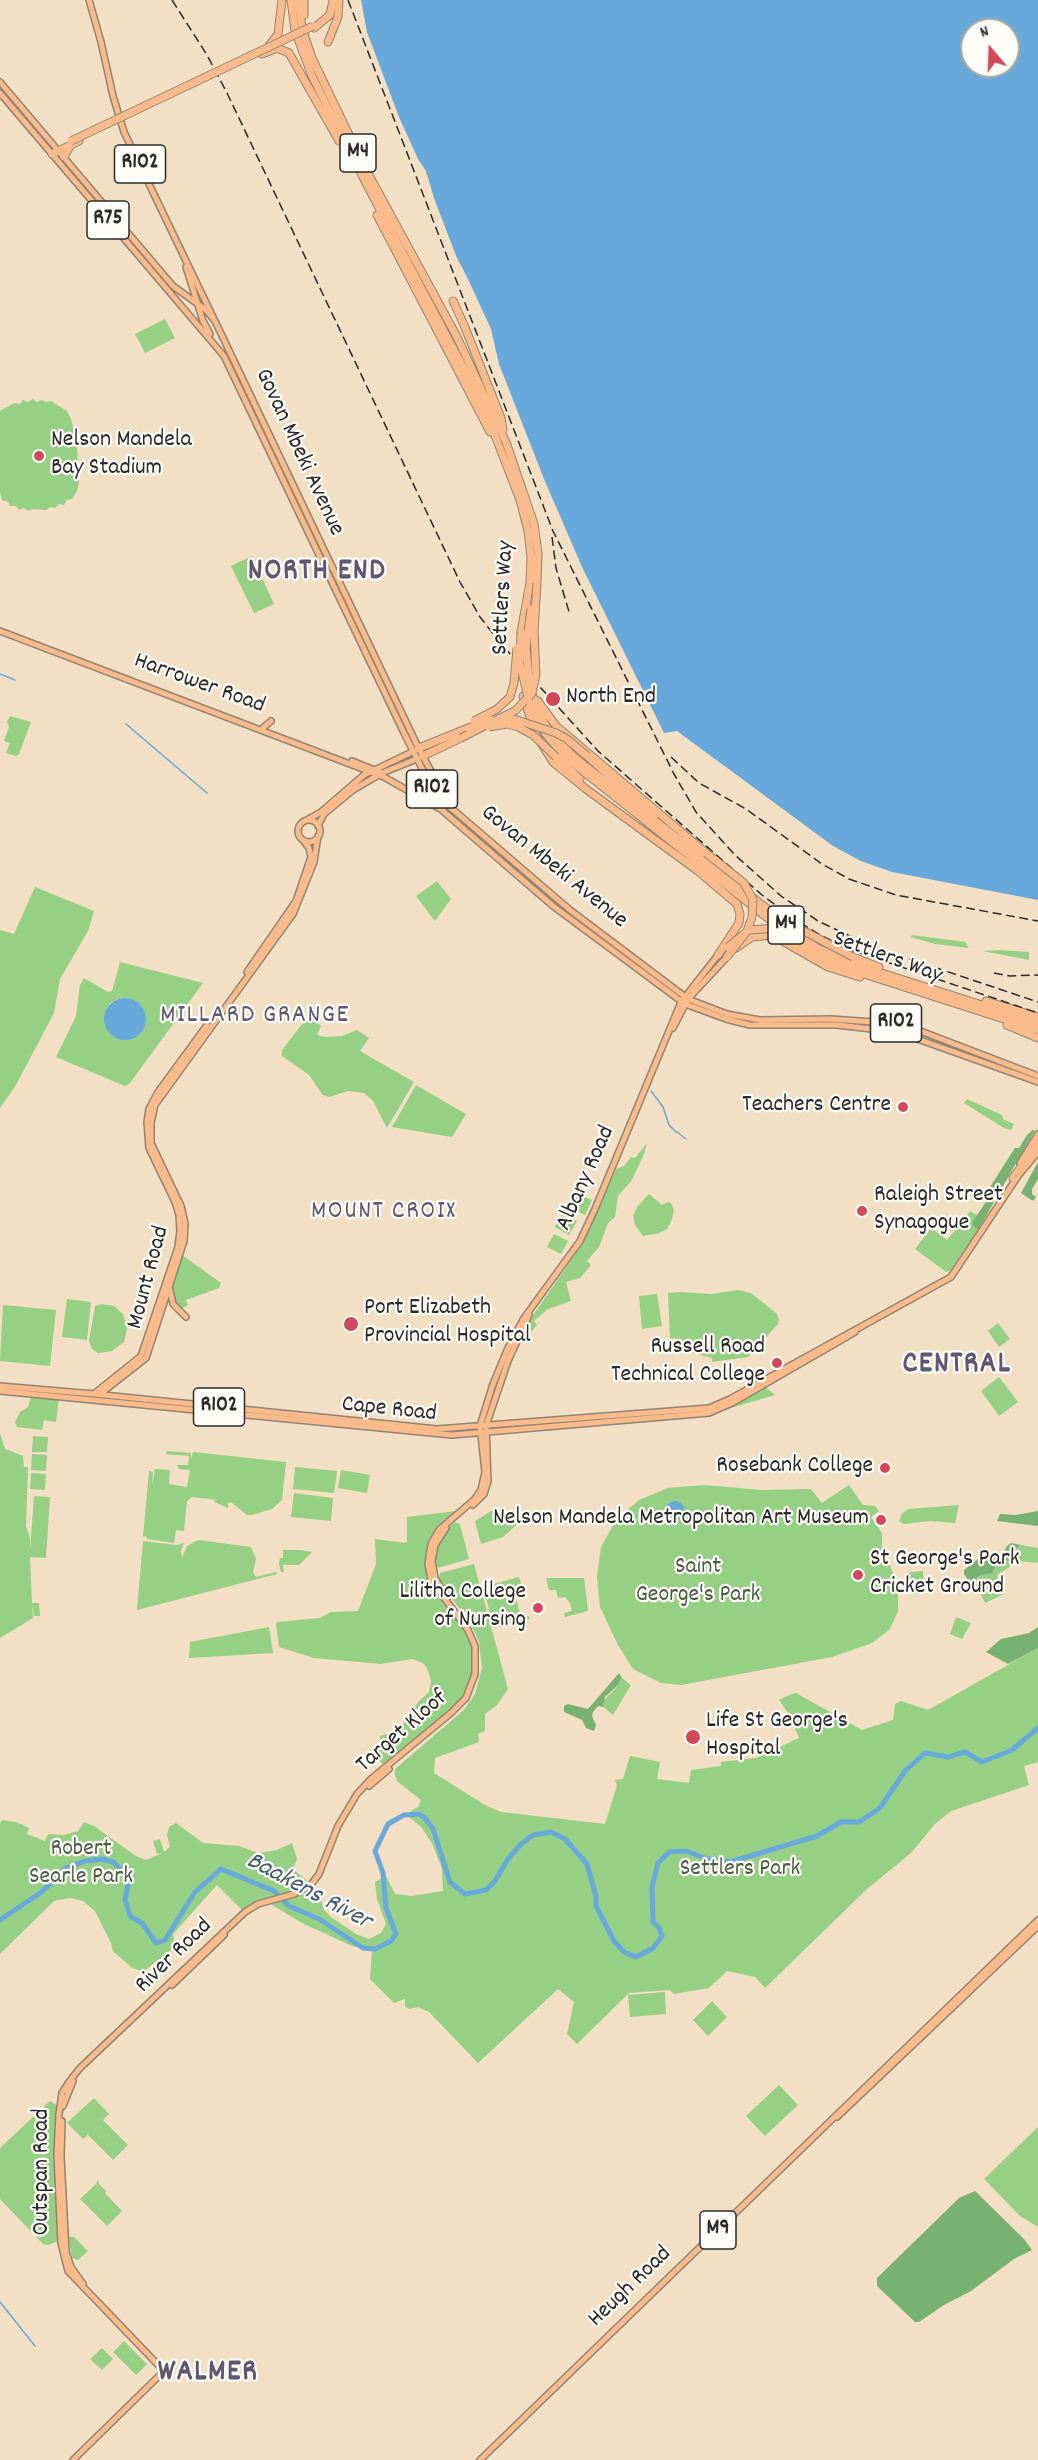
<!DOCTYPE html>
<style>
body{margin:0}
#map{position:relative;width:1038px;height:2460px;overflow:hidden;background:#f3dfc3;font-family:Dekko,sans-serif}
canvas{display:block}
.north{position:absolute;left:960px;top:18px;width:60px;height:60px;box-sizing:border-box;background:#fdfcf7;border:2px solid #a9a8a5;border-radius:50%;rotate:341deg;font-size:16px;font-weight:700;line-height:24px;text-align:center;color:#2b2b2b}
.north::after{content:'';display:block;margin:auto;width:21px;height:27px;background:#d1495b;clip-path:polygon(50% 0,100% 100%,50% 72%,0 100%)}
</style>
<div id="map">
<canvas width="1038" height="2460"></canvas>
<div class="north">N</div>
</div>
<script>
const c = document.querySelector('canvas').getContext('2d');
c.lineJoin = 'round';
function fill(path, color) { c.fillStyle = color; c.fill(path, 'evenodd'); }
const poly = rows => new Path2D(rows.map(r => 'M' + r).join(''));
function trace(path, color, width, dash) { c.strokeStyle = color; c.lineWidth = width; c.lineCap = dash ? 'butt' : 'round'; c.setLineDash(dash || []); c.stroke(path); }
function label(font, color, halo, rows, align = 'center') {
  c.font = font + ' Dekko,sans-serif'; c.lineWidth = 4.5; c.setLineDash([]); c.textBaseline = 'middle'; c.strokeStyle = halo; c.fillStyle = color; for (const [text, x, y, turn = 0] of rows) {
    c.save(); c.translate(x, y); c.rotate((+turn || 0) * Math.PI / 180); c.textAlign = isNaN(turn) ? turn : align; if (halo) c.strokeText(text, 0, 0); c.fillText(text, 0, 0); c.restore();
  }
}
fill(poly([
 [165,319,175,338,145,353,135,334],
 [33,399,37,402,42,400,46,402,51,401,67,411,71,419,77,445,79,481,77,491,72,499,67,500,64,505,59,504,55,508,50,507,46,510,33,509,28,511,24,508,19,510,16,506,10,506,8,502,2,500,0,492,0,411,14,403,20,404,23,400,28,402],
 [252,556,274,604,254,613,231,566],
 [10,716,31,722,19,754,16,756,6,753,10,743,4,741,9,727,7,722],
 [437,881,451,899,435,921,416,896],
 [35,887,94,911,88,931,60,979,54,1013,16,1085,0,1108,0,930,14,934],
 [912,935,965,942,969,948,935,944,911,937],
 [999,950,1029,952,1029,960,983,951],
 [120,962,203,983,130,1083,125,1086,56,1057,76,1016,80,985,84,978,108,992,112,991],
 [128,998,132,1039,119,1039,109,1004,117,999],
 [306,1019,312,1019,321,1026,317,1035,326,1037,342,1036,357,1030,369,1038,360,1051,414,1082,387,1128,373,1101,364,1093,348,1091,329,1097,323,1095,309,1075,282,1056,282,1050],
 [416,1085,466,1114,452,1137,392,1127],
 [967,1099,1002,1115,1003,1119,1014,1124,1011,1130,1004,1128,964,1103],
 [647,1143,644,1154,632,1180,618,1196,615,1217,608,1223,599,1247,587,1261,591,1265,580,1278,566,1282,571,1301,548,1309,534,1321,537,1325,530,1333,530,1338,524,1337,523,1332,534,1314,583,1243,616,1169,624,1166,631,1157,635,1158],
 [578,1194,592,1200,585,1215,571,1208],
 [649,1194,662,1205,668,1202,671,1203,674,1211,671,1222,667,1229,659,1233,643,1236,635,1225,633,1216,637,1207],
 [970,1211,977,1215,973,1226,978,1230,950,1271,946,1272,915,1249,931,1228,947,1240],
 [562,1214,577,1221,569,1235,555,1227],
 [554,1234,568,1241,561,1254,547,1247],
 [182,1255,221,1283,219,1288,186,1300,188,1305,183,1308,183,1311,173,1301,172,1288],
 [738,1290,751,1293,777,1314,779,1319,778,1324,748,1357,712,1362,712,1358,686,1351,675,1338,670,1339,668,1293,680,1292,711,1294],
 [657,1294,662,1326,642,1329,639,1296],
 [67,1299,91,1302,87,1340,62,1337],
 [102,1304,114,1306,123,1314,127,1329,124,1342,112,1351,98,1353,92,1349,89,1341,95,1306],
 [3,1305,56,1310,50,1366,0,1361],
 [998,1323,1010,1339,999,1347,988,1331],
 [999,1377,1018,1402,999,1416,981,1391],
 [765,1387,775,1395,727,1409,727,1408],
 [34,1396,59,1398,56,1422,44,1420,42,1430,17,1427,15,1422,20,1412,28,1407,31,1397],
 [0,1433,5,1449,23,1456,24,1467,28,1467,26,1526,30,1538,30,1551,34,1496,50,1497,46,1558,30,1557,32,1603,39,1603,40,1616,34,1616,32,1604,33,1618,0,1638],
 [33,1436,48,1437,47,1452,32,1452],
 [167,1451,191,1453,191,1460,193,1452,286,1462,282,1500,272,1509,252,1515,247,1515,231,1502,228,1503,228,1508,213,1501,218,1500,192,1497,187,1501,184,1531,176,1530,174,1543,147,1539,146,1536,143,1537,149,1471,153,1472,152,1485,155,1469,170,1470,169,1484,187,1487,190,1470,179,1469,177,1465,188,1465,189,1456,166,1454],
 [32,1454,47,1455,46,1471,31,1470],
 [295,1467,337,1471,334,1493,293,1489],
 [341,1470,370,1475,367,1493,338,1488],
 [31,1473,46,1474,45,1490,30,1489],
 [704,1485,762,1490,811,1489,822,1503,849,1485,863,1505,875,1506,879,1511,871,1517,882,1533,882,1548,894,1575,898,1593,898,1611,890,1629,872,1643,832,1657,681,1685,661,1683,633,1669,618,1645,600,1607,597,1577,601,1547,616,1520,639,1500,668,1488],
 [294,1493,333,1498,331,1521,291,1517],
 [959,1505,955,1523,931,1521,904,1524,899,1521,902,1513,909,1509],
 [496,1508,521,1521,503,1537,481,1544,475,1521],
 [456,1511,435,1528,427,1544,425,1566,432,1587,460,1623,469,1639,473,1656,473,1673,467,1691,455,1707,383,1765,373,1752,379,1747,380,1736,394,1732,407,1720,418,1702,429,1692,431,1681,427,1668,423,1663,412,1659,381,1664,314,1658,279,1647,276,1624,277,1622,320,1618,331,1612,358,1611,376,1564,375,1539,405,1543,407,1542,407,1517],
 [455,1522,460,1524,469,1559,438,1568,434,1561,436,1551,447,1529],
 [198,1540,251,1547,256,1559,253,1572,256,1577,276,1572,277,1574,137,1610,143,1541,176,1545,184,1543,181,1551,182,1558,187,1546],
 [1021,1545,1038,1548,1038,1563,1019,1561,997,1575,998,1579,979,1589,972,1586,970,1583,981,1575,994,1572,996,1565,1002,1563],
 [283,1550,301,1550,312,1552,299,1565,283,1565,284,1572,281,1572,279,1564,280,1558,283,1558],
 [474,1564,508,1689,497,1705,485,1714,485,1731,478,1734,479,1742,435,1758,434,1773,485,1805,501,1812,605,1824,617,1786,615,1780,623,1779,630,1756,660,1762,657,1779,689,1783,691,1770,721,1766,721,1762,756,1758,799,1738,789,1714,779,1700,789,1695,796,1693,862,1730,893,1720,895,1704,901,1701,928,1710,1038,1648,1038,1762,1024,1766,1029,1785,951,1811,935,1824,911,1853,867,1889,765,1988,755,1977,727,1971,709,1988,674,1994,670,1990,629,1993,577,2044,567,2034,574,2002,558,1989,478,2063,429,2012,418,2007,409,2009,405,2006,405,1999,394,2003,370,1979,372,1951,352,1946,302,1923,262,1899,250,1904,242,1910,217,1885,173,1934,175,1947,143,1972,131,1967,113,1951,111,1943,95,1911,83,1901,70,1898,54,1901,0,1954,0,1823,2,1820,16,1822,29,1828,27,1834,45,1841,48,1834,64,1835,78,1831,84,1822,94,1826,136,1856,146,1860,163,1853,157,1854,153,1841,160,1839,164,1852,170,1847,167,1835,169,1827,176,1823,203,1843,239,1846,258,1853,277,1850,292,1843,297,1859,293,1869,319,1891,324,1910,331,1917,356,1934,369,1939,381,1933,386,1924,377,1899,375,1882,386,1876,395,1894,411,1896,443,1891,442,1869,432,1843,421,1827,409,1817,412,1810,418,1807,421,1800,398,1782,395,1776,395,1769,464,1710,475,1694,482,1668,479,1642,469,1621,443,1587,439,1577,440,1573],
 [923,1571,924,1589,916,1594,909,1591,906,1574,910,1572],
 [519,1577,524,1596,516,1598,520,1614,523,1614,524,1617,529,1616,530,1619,494,1628,483,1587],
 [546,1578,584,1578,588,1611,565,1617,564,1613,572,1611,570,1603,565,1597,558,1598,556,1590,549,1590],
 [998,1581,1004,1594,985,1603,979,1590],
 [956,1617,971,1623,962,1639,950,1634],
 [269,1627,273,1653,189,1658,190,1642],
 [622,1678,631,1685,613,1715,603,1707,604,1700,617,1687],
 [665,1992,666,2014,630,2017,628,1995],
 [712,2001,727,2017,708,2036,693,2020],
 [779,2085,798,2105,765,2136,746,2116],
 [94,2098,109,2114,103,2120,128,2145,113,2160,88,2135,92,2131,83,2139,67,2123],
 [50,2101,58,2106,55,2152,59,2241,48,2245,43,2244,0,2199,0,2148],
 [1038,2127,1038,2227,1020,2216,984,2179],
 [99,2179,98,2183,106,2191,105,2193,122,2211,107,2226,80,2199,96,2184,100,2188,96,2183],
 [68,2237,74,2237,88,2251,78,2260,72,2258],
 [124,2341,147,2364,136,2375,113,2352],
 [102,2348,113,2359,102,2370,90,2359]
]), '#95d084');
fill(poly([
 [1033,1130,1035,1130,978,1230,973,1226,973,1221,992,1193,990,1187,1015,1148,1019,1148,1027,1135],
 [1038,1162,1038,1179,1032,1189,1032,1194,1036,1197,1033,1201,1021,1193],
 [1038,1511,1038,1526,997,1521,1000,1514,1016,1515],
 [1011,1543,1021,1545,1011,1553,1006,1561,996,1565,993,1573,981,1575,970,1583,964,1574,964,1570,983,1555,1002,1556,1007,1546],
 [1038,1627,1038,1648,1008,1664,986,1652,1001,1639,1029,1633],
 [619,1673,622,1678,618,1685,605,1697,603,1707,598,1706,593,1712,592,1716,596,1725,594,1731,586,1728,582,1720,564,1712,564,1706,568,1704,588,1709],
 [975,2191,1024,2239,1032,2250,1014,2259,971,2291,944,2305,919,2322,915,2322,877,2286,877,2278,959,2198]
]), '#78b272');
fill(poly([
 [361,0,1038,0,1038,900,892,872,861,861,833,846,677,731,664,733,582,567,544,479,499,364,491,329,467,277,457,258,435,201,426,171,418,159,399,117,367,32],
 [972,30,1008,30,1008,66,972,66],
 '104 1019a21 21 0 1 1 42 0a21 21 0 1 1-42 0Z',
 '666 1510a9 9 0 1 1 18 0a9 9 0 1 1-18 0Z'
]), '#69a8db');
trace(poly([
 [0,674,15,680],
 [126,724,207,793],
 [651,1091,663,1107,669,1125,676,1132],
 [677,1132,686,1139],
 [0,2302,35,2346]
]), '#69a8db', 1.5);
trace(poly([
 [0,1920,40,1893,59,1876,64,1869,85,1861,102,1859,113,1862,125,1874,128,1885,125,1900,129,1912,131,1917,142,1923,156,1943,165,1940,195,1892,221,1869,274,1891,289,1906,319,1919,363,1948,375,1949,391,1941,396,1934,386,1908,383,1873,375,1851,388,1824,404,1815,419,1814,425,1818,433,1829,450,1882,465,1894,486,1890,495,1881,508,1859,521,1844,533,1835,551,1832,565,1839,587,1864,596,1896,596,1906,614,1941,624,1952,636,1957,653,1948,662,1936,659,1928,653,1922,652,1887,658,1863,669,1852,686,1851,707,1859,730,1862,817,1836,841,1822,859,1822,880,1808,905,1771,925,1753,948,1757,965,1752,982,1762,1012,1750,1038,1728]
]), '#69a8db', 5);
const major = poly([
 [89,0,101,42,113,96,124,132,213,317],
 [0,82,173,286,206,310,215,321,417,745,450,807,570,910,688,999,727,1014,760,1020,831,1019,902,1024,1038,1076],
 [0,93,224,356,404,733,444,812,553,906,685,1004,726,1019,750,1025,837,1025,898,1032,1038,1082],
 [186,267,203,321,210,334],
 [0,631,384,777,442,810],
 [263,728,271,721],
 [352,761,382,773],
 '298 831a11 11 0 1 1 22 0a11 11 0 1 1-22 0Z',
 [305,821,321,812,364,775,416,750],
 [318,826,324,814,353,790,382,773,419,758],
 [247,972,296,901,311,857,309,848,303,840],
 [673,1028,688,999,727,957],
 [1020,1163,1038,1134],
 [170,1290,173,1304,186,1317],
 [0,1386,94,1394,437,1429,709,1408,730,1399,951,1277,1018,1176,1038,1152],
 [0,1391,452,1435,709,1413,732,1403,855,1332],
 [95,1393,141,1356,178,1247,180,1231,179,1215,175,1202,149,1148,147,1122,149,1109,158,1092,207,1025],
 [100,1394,146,1358,184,1241,185,1223,181,1206,151,1143,151,1123,155,1105,293,914,314,862,318,836],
 [473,1505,484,1494,488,1481,486,1426,508,1361,529,1315],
 [446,1528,435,1545,432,1561,435,1578,447,1598],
 [369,1786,389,1769],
 [172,1985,224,1935],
 [63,2106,73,2081],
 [837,2117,1038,1926],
 [62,2121,61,2157,66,2252,71,2267,83,2284],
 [73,2460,164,2371,68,2271,61,2243,57,2154,59,2114,62,2093,69,2082,80,2068,245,1912,258,1904,294,1894,310,1886,319,1874,338,1826,357,1794,371,1779,451,1713,466,1698,475,1674,475,1646,468,1630,431,1580,428,1564,431,1544,439,1530,475,1499,481,1490,485,1472,480,1426,493,1384,508,1348,524,1318,580,1241,595,1209,681,1002,718,955],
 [480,2460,1038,1920]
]);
const highway = poly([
 [291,0,295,31,312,76,368,187,473,386,491,425,520,500,528,531,531,557,530,583,521,632],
 [298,0,302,28,312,58,365,168,457,337,506,442,534,524,538,553,537,583],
 [304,0,304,15],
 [314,28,330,15,333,0],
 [328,42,338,17,339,0],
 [269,46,278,34,282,0],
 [262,54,277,48,289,53,339,141],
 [52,154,79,141],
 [64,157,70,146],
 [377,215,490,432],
 [453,301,464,325,501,418,503,430],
 [530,688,538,710,546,726,574,757,817,948,866,968,1038,1023],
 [523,696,536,735,553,762,586,789,698,871,737,904,740,914,739,923,718,955],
 [538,701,556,726,706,853],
 [529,703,545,733,564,756,804,947,826,959,861,973,1038,1030],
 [419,748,468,728],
 [423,756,461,738],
 [587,756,654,816],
 [556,757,580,779],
 [736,948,752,937,772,935,828,967,860,977],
 [853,957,879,967],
 [986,1001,1038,1017],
 [1007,1025,1038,1038],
 [1013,1178,1038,1143]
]);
trace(major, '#8f8577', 8);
trace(highway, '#8f8577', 9);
trace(major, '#fabb8c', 5);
trace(highway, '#fabb8c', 7);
trace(poly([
 [172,0,207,55,227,93,460,582,480,617,502,645,598,751,762,895,793,918,820,935,854,951,1038,1013],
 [348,0,553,531,674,774,696,812,735,855,781,896,818,921,871,946,1038,1002],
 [552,537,556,568,570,615],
 [671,757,699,783,746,809,822,864,849,879,896,895,1038,921],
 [994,973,1010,976,1038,975]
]), '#2b2b2b', 1.5, [9, 4.5]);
const highwayBridge = poly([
 [71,141,313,26],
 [521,632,520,664,529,701],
 [530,686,526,648,531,609],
 [502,718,514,719,556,733,567,739,587,756],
 [474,721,497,709,510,697,514,683,517,648],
 [489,727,507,724,518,727,533,735,556,757],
 [468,728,491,720],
 [461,738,516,710,532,693,536,675,534,631,537,583],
 [706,853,744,883,753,900,752,917,747,931,727,957],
 [728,947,749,930,790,927,802,930,853,957]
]);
trace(highwayBridge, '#8f8577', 9, []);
trace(highwayBridge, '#fabb8c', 7);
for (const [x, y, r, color] of [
 [39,456,6,"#d1495b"],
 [553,699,8,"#d1495b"],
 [903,1107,6,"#d1495b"],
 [862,1211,6,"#d1495b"],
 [351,1324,8,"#d1495b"],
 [777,1363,6,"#d1495b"],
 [885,1468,6,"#d1495b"],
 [881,1520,6,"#d1495b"],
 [858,1575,6,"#d1495b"],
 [538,1608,6,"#d1495b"],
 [693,1737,8,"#d1495b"]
]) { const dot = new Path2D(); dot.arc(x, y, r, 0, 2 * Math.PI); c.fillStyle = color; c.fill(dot); trace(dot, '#fdfcf7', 2); }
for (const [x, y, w] of [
 [358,153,36],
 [140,164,51],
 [108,220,42],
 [432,789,51],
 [786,925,36],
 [896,1023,51],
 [219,1407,51],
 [718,2230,36]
]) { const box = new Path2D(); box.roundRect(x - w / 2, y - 19, w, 38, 4.5); c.fillStyle = '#fdfcf7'; c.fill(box); trace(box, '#2b2b2b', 1.5); }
label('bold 22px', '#2b2b2b', null, [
 ["M4",358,153],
 ["R102",140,164],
 ["R75",108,220],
 ["R102",432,789],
 ["M4",786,925],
 ["R102",896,1023],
 ["R102",219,1407],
 ["M9",718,2230]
]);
label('24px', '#2b2b2b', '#fdfcf7', [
 ["Nelson Mandela",51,442],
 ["Bay Stadium",51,470],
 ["North End",566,699],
 ["Teachers Centre",891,1107,"right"],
 ["Raleigh Street",874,1197],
 ["Synagogue",874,1225],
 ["Port Elizabeth",364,1310],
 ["Provincial Hospital",364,1338],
 ["Russell Road",765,1349,"right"],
 ["Technical College",765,1377,"right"],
 ["Rosebank College",873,1468,"right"],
 ["Nelson Mandela Metropolitan Art Museum",869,1520,"right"],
 ["St George's Park",870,1561],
 ["Cricket Ground",870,1589],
 ["Lilitha College",526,1594,"right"],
 ["of Nursing",526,1622,"right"],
 ["Life St George's",706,1723],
 ["Hospital",706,1751]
], 'left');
label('24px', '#2b2b2b', '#fdfcf7', [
 ["Govan Mbeki Avenue",298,453,65],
 ["Settlers Way",505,598,-87],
 ["Harrower Road",199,685,20],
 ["Govan Mbeki Avenue",553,868,39],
 ["Settlers Way",887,959,20],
 ["Albany Road",587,1179,-66],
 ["Mount Road",150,1278,-75],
 ["Cape Road",389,1411,6],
 ["Target Kloof",403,1733,-41],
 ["River Road",175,1957,-44],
 ["Outspan Road",44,2172,-90],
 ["Heugh Road",631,2288,-44]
]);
label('24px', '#4b5d46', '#fdfcf7', [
 ["Saint",698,1569],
 ["George's Park",698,1597],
 ["Robert",81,1851],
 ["Searle Park",81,1879],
 ["Settlers Park",740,1871]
]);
c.letterSpacing = '1.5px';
label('26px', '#605872', '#fdfcf7', [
 ["MILLARD GRANGE",255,1017],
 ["MOUNT CROIX",384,1213]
]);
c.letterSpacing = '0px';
label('italic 26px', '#445d71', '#fdfcf7', [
 ["Baakens River",308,1893,28]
]);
c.letterSpacing = '1.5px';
label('bold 30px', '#605872', '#fdfcf7', [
 ["NORTH END",317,574],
 ["CENTRAL",957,1367],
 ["WALMER",208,2375]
]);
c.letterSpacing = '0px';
</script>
